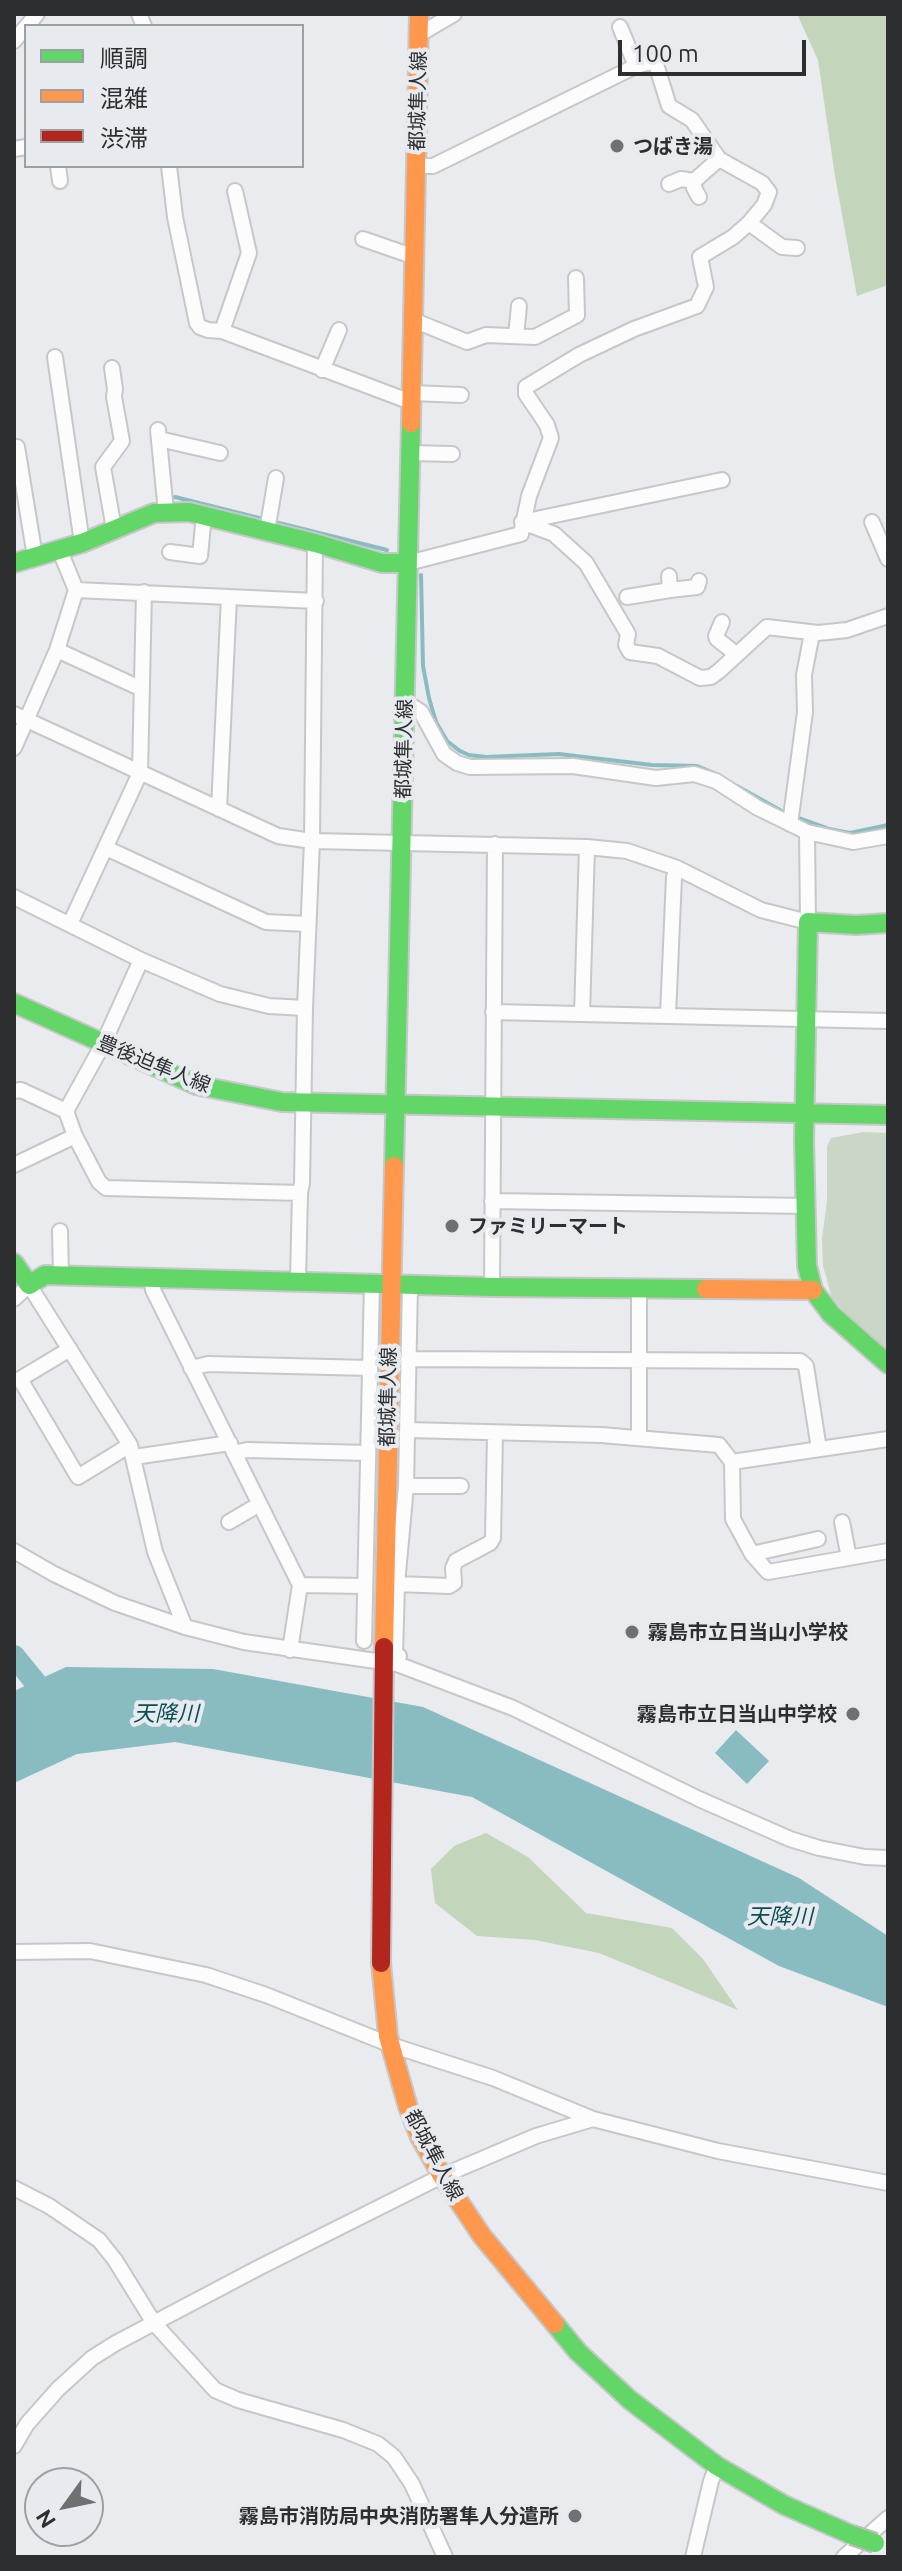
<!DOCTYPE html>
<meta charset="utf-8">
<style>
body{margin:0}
#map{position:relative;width:902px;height:2571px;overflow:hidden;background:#e9ebee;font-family:Ubuntu,"Noto Sans JP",sans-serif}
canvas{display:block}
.frame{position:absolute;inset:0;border:16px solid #2d2e30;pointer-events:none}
.legend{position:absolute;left:24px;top:24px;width:280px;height:144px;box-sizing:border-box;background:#e7ebf0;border:2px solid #9d9fa3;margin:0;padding:10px 14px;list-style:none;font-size:24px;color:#2d2e30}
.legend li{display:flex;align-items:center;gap:16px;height:40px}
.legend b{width:40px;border:2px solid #9d9fa3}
.north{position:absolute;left:24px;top:2467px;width:80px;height:80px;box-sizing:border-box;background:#e7ebf0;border:2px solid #9d9fa3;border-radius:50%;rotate:237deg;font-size:22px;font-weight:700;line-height:32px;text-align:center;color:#2d2e30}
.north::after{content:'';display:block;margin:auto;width:28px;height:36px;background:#6f7072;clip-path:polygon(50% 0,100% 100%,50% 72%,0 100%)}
.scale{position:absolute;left:618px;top:40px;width:188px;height:36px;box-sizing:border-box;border:4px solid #2d2e30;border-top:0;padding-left:10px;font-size:24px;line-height:28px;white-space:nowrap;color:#2d2e30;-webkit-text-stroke:6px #e7ebf0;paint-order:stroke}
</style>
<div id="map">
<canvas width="902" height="2571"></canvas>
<div class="frame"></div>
<ul class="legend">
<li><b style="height:10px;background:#63d668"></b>順調</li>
<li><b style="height:10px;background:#ff974d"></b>混雑</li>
<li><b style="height:10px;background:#b3261e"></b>渋滞</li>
</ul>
<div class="north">N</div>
<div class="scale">100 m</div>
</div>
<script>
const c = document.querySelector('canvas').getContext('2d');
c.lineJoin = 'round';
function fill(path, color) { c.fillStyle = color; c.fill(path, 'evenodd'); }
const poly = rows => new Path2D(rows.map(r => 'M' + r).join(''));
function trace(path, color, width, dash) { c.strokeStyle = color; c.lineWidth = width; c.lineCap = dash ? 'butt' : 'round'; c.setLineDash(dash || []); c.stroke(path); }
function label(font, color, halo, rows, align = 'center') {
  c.font = font + ' Ubuntu,"Noto Sans JP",sans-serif'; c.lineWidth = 8; c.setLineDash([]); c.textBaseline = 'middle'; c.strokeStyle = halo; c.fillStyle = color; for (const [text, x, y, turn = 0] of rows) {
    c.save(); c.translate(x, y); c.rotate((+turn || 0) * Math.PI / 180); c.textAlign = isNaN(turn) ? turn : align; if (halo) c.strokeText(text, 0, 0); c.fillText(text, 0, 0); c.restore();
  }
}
fill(poly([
 [864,1132,888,1133,888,1350,853,1321,832,1298,823,1266,822,1239,827,1201,827,1146,831,1138]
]), '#cad7c6');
fill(poly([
 [797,14,888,14,888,285,857,296,835,176,818,60],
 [486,1833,528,1857,586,1913,672,1928,703,1959,738,2010,599,1953,535,1940,477,1936,435,1903,431,1869,454,1846]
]), '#c3d6bc');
fill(poly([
 [66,1667,213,1669,423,1707,799,1878,888,1936,888,2007,779,1966,472,1797,175,1742,77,1754,14,1783,14,1691],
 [736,1730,769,1761,747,1784,715,1753]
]), '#88bcc0');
trace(poly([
 [167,500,175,497,387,550],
 [421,575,423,666,429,698,436,722,447,741,460,751,469,755,486,757,559,754,652,765,697,766,719,775],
 [737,786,787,814,829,829,850,833,888,825]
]), '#88bcc0', 4);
trace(poly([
 [14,1656,54,1705]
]), '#88bcc0', 22);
const street = poly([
 [139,14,144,26],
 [620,27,636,66],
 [420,34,454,14],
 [14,41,37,14],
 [14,149,26,147],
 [58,166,60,181],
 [169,166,175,217,197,323,200,327,208,330,222,331,411,402],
 [694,181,694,188,699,197],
 [669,184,681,179,694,181,719,159],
 [749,223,782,247,797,248],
 [363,239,415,257],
 [413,320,467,342,486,335,535,337,577,315,576,278],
 [222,331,249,253,235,191],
 [516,336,519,306],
 [55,357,82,543],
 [112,368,115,389,114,397,122,441,103,467,114,529],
 [322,370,339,330],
 [412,393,461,395],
 [158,430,166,512],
 [159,439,220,453],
 [17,447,35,557],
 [410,453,452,454],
 [522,522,554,534,586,563,628,634,626,645,630,652,658,656,700,678,711,677,719,671,767,627,818,633,847,630,888,616],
 [522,522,722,480],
 [872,522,888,559],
 [267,531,276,478],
 [170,552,200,556,204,515],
 [408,563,521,534,529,496,551,438,547,425,526,394,526,387,579,355,634,329,697,306,706,287,700,257,733,237,749,223,764,205,769,192,762,183,719,159,692,120,669,106,655,61,636,66,433,166,417,166],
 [76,590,316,601],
 [670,590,697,587,699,581],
 [627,597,670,590,669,576],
 [722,622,716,636,717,639,736,654],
 [57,650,142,689],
 [405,702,421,712,444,754,457,763,470,767,573,766,656,778,694,774,716,781,758,808,807,832,853,842,888,836],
 [14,714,278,836,312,841,587,847,627,851,677,868,761,910,808,922,807,832],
 [14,748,57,650,76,590,60,551],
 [219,809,229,597],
 [790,824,805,712,804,675,812,633],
 [106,848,266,922,307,924],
 [14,897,141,960,220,994,269,1006,305,1008,312,841,315,543],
 [70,924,140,773,144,592],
 [141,960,103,1044,66,1111,75,1136,99,1182,106,1188,300,1193,298,1280],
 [493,1012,888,1021],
 [582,1014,587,847],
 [668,1015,674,877,677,868],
 [14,1091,21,1090,66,1111],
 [14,1165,75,1136],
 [300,1193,302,1183,305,1008],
 [492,1201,807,1206],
 [60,1231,61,1276],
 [152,1278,153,1290,300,1585,290,1650],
 [492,1287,495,844],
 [14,1299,29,1285,130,1445,155,1552,185,1627],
 [70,1349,20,1379,78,1477,130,1445],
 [408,1359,800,1361,806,1366,819,1449],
 [191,1368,208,1364,370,1368],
 [408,1430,601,1435,719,1445,732,1462,888,1439],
 [639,1437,639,1289],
 [234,1453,247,1450,368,1453],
 [134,1457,230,1443],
 [732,1462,733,1519,752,1554,768,1572,888,1551],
 [406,1486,461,1486],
 [229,1522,258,1505],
 [842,1522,849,1558],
 [14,1551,54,1574,115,1603,185,1627,244,1642,397,1664,513,1708,699,1799,790,1839,819,1848,865,1857,888,1858],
 [752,1554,818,1539],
 [397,1584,449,1586,454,1583,453,1568,456,1561,490,1543,493,1538,495,1433],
 [300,1585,365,1586],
 [364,1641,372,1283],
 [399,1656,395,1655,397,1584,406,1486,410,1284],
 [14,1952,90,1951,206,1975,266,1995,391,2045,493,2078,593,2119,718,2151,888,2183],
 [14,2188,49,2206,99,2240,115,2260,154,2323,215,2390,238,2400,343,2430,378,2444,394,2457,412,2484,445,2557],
 [14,2446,27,2424,58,2389,92,2358,116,2343,260,2267,442,2176,536,2136,593,2119],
 [693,2557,711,2481,717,2466],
 [844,2557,888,2518]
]);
const fast = poly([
 [14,563,82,543,154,513,189,512,315,543,382,563,408,563],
 [888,923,856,925,808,922,804,1140,807,1266,813,1290,831,1314,888,1364],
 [14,1003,196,1085,282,1102,888,1115],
 [394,1166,411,423],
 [14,1263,29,1285,45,1275,492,1287,706,1289],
 [555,2324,578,2352,630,2400,717,2466,784,2505,852,2535]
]);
const slow = poly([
 [411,423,419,14],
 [706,1289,813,1290],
 [384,1647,394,1166],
 [381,1963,388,2036,408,2107,420,2137,442,2176,482,2236,555,2324]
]);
const jam = poly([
 [381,1963,384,1647]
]);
trace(street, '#c6c7c9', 18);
trace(fast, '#c6c7c9', 22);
trace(slow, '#c6c7c9', 22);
trace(jam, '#c6c7c9', 22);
trace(street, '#fcfcfc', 14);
trace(fast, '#63d668', 18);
trace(slow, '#ff974d', 18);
trace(jam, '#b3261e', 18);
const fastBridge = poly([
 [852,2535,875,2543]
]);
trace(fastBridge, '#c0bbb8', 22, []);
trace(fastBridge, '#63d668', 18);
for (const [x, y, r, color] of [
 [617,146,8,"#6f7072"],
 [452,1226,8,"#6f7072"],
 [632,1632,8,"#6f7072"],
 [853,1714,8,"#6f7072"],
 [575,2516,8,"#6f7072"]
]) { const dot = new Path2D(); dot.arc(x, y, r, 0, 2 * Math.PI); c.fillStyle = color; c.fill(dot); trace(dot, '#e7ebf0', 3); }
label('20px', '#2d2e30', '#e7ebf0', [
 ["都城隼人線",418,101,-89],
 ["都城隼人線",404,749,-89],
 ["豊後迫隼人線",154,1064,22],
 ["都城隼人線",388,1397,-89],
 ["都城隼人線",434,2155,62]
]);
label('bold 20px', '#2d2e30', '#e7ebf0', [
 ["つばき湯",633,146],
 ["ファミリーマート",468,1226],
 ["霧島市立日当山小学校",648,1632],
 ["霧島市立日当山中学校",837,1714,"right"],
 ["霧島市消防局中央消防署隼人分遣所",559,2516,"right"]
], 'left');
label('italic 22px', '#0b4f53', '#e7ebf0', [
 ["天降川",166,1714],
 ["天降川",780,1917]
]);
</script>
